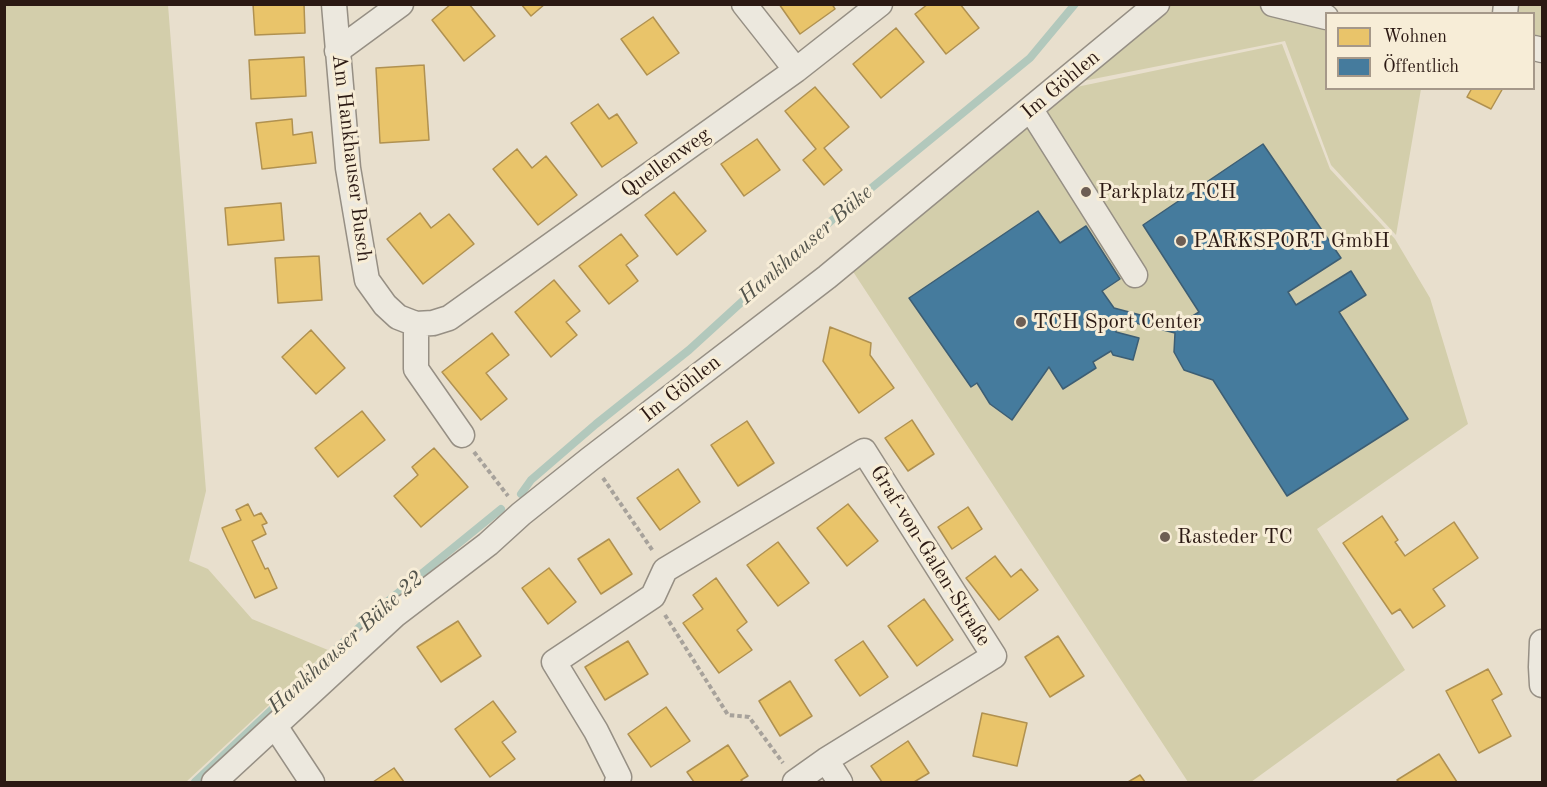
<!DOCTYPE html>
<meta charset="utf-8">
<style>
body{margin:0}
#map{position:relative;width:1547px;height:787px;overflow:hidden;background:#e8dfcd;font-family:"Old Standard TT",serif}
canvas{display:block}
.frame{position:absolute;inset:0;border:6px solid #2b1913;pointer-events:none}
.legend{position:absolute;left:1325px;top:12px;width:210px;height:78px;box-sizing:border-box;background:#f7edd7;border:2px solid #a59889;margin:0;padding:8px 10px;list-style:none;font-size:18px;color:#2b1913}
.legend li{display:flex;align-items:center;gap:12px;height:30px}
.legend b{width:30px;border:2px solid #a59889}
</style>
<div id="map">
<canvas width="1547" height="787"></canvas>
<div class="frame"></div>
<ul class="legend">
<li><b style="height:16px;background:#e9c46a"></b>Wohnen</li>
<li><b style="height:16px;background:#457b9d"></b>Öffentlich</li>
</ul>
</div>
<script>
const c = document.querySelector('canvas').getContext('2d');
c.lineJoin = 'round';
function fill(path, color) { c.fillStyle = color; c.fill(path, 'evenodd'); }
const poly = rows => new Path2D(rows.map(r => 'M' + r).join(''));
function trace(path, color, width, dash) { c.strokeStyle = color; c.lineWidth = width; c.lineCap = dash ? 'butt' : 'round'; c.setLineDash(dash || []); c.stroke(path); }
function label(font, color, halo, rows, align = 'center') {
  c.font = font + ' "Old Standard TT",serif'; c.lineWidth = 6; c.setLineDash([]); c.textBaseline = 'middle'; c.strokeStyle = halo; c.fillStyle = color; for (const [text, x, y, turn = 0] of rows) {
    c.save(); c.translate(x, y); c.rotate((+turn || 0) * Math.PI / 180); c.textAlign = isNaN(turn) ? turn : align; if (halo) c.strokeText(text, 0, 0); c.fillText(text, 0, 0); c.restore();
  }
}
fill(poly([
 [5,4,168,5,206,491,189,561,208,569,252,619,328,650,186,782,5,782],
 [1167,5,1255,5,1326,22,1326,88,1421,89,1396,235,1331,165,1285,41,1073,83],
 [1511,5,1542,5,1542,46,1534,44,1534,14,1510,14],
 [1282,44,1330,169,1395,239,1430,298,1468,424,1317,529,1405,670,1251,782,1188,782,850,267,1067,89]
]), '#d3ceab');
const homes = poly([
 [253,4,304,4,305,33,255,35,253,4],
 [451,4,469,4,495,36,464,61,432,20,451,4],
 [521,4,545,4,531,16,521,4],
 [779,4,832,4,835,9,800,34,779,4],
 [928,4,960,4,979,28,946,54,915,14,928,4],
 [653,17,679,53,647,75,621,39,653,17],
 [896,28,924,62,881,98,853,64,896,28],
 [304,57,306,96,251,99,249,60,304,57],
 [424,65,429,140,380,143,376,68,424,65],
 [815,87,849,127,824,148,842,170,824,185,803,160,816,149,785,111,815,87],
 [1472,88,1503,88,1491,109,1467,97,1472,88],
 [598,104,609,119,617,114,637,143,602,167,571,123,598,104],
 [292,119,293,135,312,132,316,163,262,169,256,123,292,119],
 [757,139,780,170,744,196,721,164,757,139],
 [517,149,532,168,546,156,577,195,538,225,493,169,517,149],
 [674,192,706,231,677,255,645,215,674,192],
 [281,203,284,240,228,245,225,208,281,203],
 [420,213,431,228,449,214,474,244,423,284,387,239,420,213],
 [621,234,638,256,626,265,638,281,609,304,579,266,621,234],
 [319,256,322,300,278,303,275,258,319,256],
 [554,280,580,311,566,322,577,335,551,357,515,312,554,280],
 [830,327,871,343,870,355,894,388,859,413,823,361,830,327],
 [311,330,345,368,316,394,282,357,311,330],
 [492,333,509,355,486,373,507,399,481,420,442,372,492,333],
 [362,411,385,440,338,477,315,448,362,411],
 [912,420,934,454,908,471,885,438,912,420],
 [747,421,774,463,738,486,711,445,747,421],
 [434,448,468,487,421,527,394,496,418,475,412,467,434,448],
 [678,469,700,502,660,530,637,498,678,469],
 [248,504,254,516,261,513,267,523,262,525,266,534,252,541,265,569,268,568,277,588,255,598,222,528,241,520,236,510,248,504],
 [848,504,878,541,847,566,817,528,848,504],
 [968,507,982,529,952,549,938,527,968,507],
 [1382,516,1398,540,1395,542,1405,556,1454,522,1478,558,1433,589,1445,606,1413,628,1400,609,1392,614,1343,543,1382,516],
 [609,539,632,574,601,594,578,559,609,539],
 [778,542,809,583,778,606,747,565,778,542],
 [995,556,1011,577,1021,569,1038,590,999,620,966,578,995,556],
 [549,568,576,602,548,624,522,588,549,568],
 [716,578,747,622,737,630,752,650,719,673,683,623,703,609,693,595,716,578],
 [924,599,953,640,917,666,888,626,924,599],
 [458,621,481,656,441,682,417,647,458,621],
 [1058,636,1084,676,1050,697,1025,657,1058,636],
 [628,641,648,674,605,700,585,667,628,641],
 [863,641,888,677,860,696,835,660,863,641],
 [1488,669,1502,694,1492,700,1511,736,1479,753,1446,691,1488,669],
 [790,681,812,716,780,736,759,701,790,681],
 [493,701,516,732,502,742,515,759,490,777,455,729,493,701],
 [666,707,690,741,651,767,628,734,666,707],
 [982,713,1027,723,1017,766,973,756,982,713],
 [908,741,929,773,914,782,882,782,871,766,908,741],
 [728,745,748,776,741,780,743,782,694,782,687,772,728,745],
 [1439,754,1457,782,1399,782,1397,780,1439,754],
 [394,768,404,782,373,782,394,768],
 [1140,775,1145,782,1128,782,1140,775]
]);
fill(homes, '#e9c46a');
trace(homes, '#b09150', 1.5);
const public = poly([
 [1263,144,1341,258,1288,292,1296,305,1351,271,1366,295,1339,312,1408,419,1287,496,1213,380,1184,370,1174,352,1175,333,1116,318,1116,332,1139,338,1133,360,1113,355,1111,351,1093,362,1096,368,1063,389,1049,367,1012,420,990,404,977,383,971,387,909,298,1038,211,1060,243,1086,226,1120,279,1102,291,1114,308,1178,325,1199,312,1143,225,1263,144]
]);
fill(public, '#457b9d');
trace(public, '#3d5e74', 1.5);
trace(poly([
 [521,494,531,480,596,424,689,350,825,226,1030,58,1075,4],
 [195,782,383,605,501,509]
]), '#b2c8bc', 8);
const minor = poly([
 [334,4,348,168,367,280,385,305,398,317,416,324,433,323,449,318,796,70,880,4],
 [744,4,796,70],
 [1273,4,1326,17],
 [1505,14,1506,4],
 [1534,48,1542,50],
 [337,51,401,4],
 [1031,110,1135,275],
 [416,324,416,369,462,435],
 [1542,642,1541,667,1542,685],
 [275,726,312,782],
 [826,760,840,782],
 [214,782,395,615,488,544,521,514,590,459,827,277,1157,4],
 [617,782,619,777,596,731,554,662,653,596,665,570,864,451,994,656,826,760,795,782]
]);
trace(minor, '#968f84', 27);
trace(poly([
 [474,452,508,496],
 [603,478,653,551],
 [665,615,728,715,749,717,783,763]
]), '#a7a29b', 4, [4.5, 3]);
trace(minor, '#ece8de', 24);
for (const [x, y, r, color] of [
 [1086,192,6,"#6d5e54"],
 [1181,241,6,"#6d5e54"],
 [1021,322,6,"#6d5e54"],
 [1165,537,6,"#6d5e54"]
]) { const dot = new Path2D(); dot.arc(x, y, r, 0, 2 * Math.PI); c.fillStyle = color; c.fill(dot); trace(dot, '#f7edd7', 2); }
label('21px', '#2b1913', '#f7edd7', [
 ["Im Göhlen",1061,85,-40],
 ["Am Hankhauser Busch",351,158,83],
 ["Quellenweg",666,163,-36],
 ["Im Göhlen",681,389,-38],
 ["Graf-von-Galen-Straße",930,556,58]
]);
label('21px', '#2b1913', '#f7edd7', [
 ["Parkplatz TCH",1098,192],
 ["PARKSPORT GmbH",1193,241],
 ["TCH Sport Center",1033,322],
 ["Rasteder TC",1177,537]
], 'left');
label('italic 22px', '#52534b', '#f7edd7', [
 ["Hankhauser Bäke",806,245,-41],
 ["Hankhauser Bäke 22",346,643,-42]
]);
</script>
